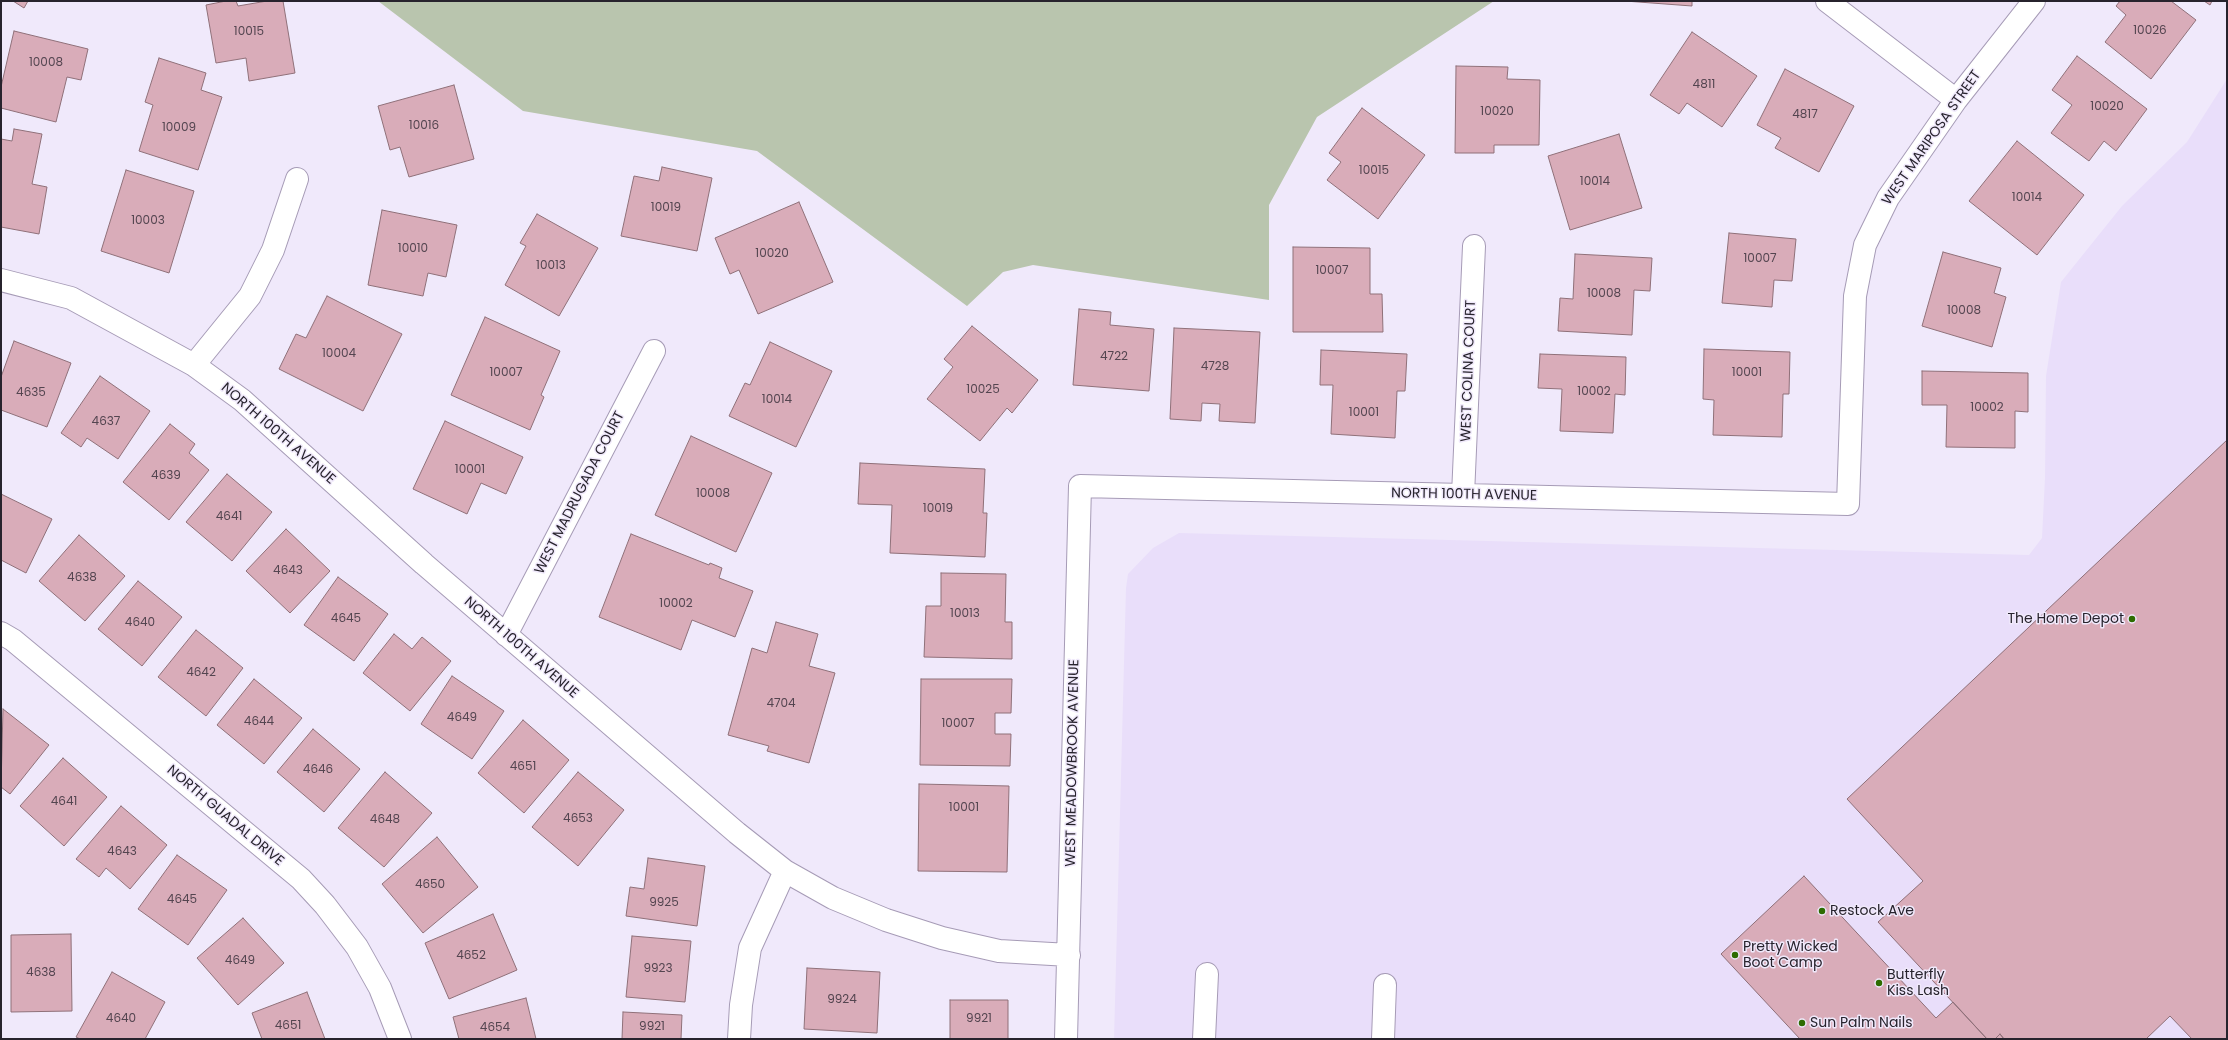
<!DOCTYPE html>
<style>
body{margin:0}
#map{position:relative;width:2228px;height:1040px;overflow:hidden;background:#f0e9fb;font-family:Poppins,sans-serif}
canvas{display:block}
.frame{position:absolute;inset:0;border:2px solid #27232d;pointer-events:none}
</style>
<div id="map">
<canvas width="2228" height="1040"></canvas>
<div class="frame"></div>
</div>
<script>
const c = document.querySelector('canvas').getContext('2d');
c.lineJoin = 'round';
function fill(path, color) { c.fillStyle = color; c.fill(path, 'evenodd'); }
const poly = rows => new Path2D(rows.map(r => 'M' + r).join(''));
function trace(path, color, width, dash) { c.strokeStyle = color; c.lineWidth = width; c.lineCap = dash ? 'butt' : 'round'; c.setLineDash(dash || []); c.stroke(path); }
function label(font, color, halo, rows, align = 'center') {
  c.font = font + ' Poppins,sans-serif'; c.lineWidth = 3; c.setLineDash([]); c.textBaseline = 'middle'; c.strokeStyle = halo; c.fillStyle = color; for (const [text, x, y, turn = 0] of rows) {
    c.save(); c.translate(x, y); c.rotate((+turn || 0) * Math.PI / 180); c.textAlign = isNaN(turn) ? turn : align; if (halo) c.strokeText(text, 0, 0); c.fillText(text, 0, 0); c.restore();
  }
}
fill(poly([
 [2227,79,2227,1039,1114,1039,1126,588,1128,574,1153,548,1179,533,2029,555,2042,538,2045,478,2046,376,2061,282,2122,206,2187,142]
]), '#e9defa');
fill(poly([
 [378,1,1494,1,1317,117,1269,205,1269,300,1033,265,1003,272,967,306,757,151,523,111]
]), '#b9c5ae');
const building = poly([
 [13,1,28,1,24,8,13,1],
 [226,1,236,1,238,6,267,1,283,1,295,73,249,81,246,58,216,63,206,5,226,1],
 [1625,1,1692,1,1692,6,1625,1],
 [2120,1,2171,1,2196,20,2151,79,2105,42,2126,15,2116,6,2120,1],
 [2204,1,2212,1,2210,5,2204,1],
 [14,31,88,49,81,80,67,77,56,122,1,108,1,87,14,31],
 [1692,32,1757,76,1722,127,1687,103,1679,114,1650,95,1692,32],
 [2077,56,2147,109,2116,151,2104,141,2089,161,2051,133,2072,105,2052,90,2077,56],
 [159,58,206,73,201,90,222,97,198,170,139,151,153,105,145,102,159,58],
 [1456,66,1508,67,1507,79,1540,80,1539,145,1494,145,1494,153,1455,153,1456,66],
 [1785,69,1854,106,1819,172,1775,148,1781,138,1757,125,1785,69],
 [454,85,474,159,409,177,400,147,390,150,378,106,454,85],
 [1362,108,1425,155,1378,219,1327,180,1341,162,1329,153,1362,108],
 [14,129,42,134,32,184,47,187,39,234,1,227,1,139,12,141,14,129],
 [1619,134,1642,208,1570,230,1548,156,1619,134],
 [2017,141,2084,195,2037,255,1969,201,2017,141],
 [662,167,712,178,697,251,621,236,634,176,659,181,662,167],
 [126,170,194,191,169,273,101,251,126,170],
 [799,202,833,282,758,314,739,270,730,274,715,238,799,202],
 [382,210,457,225,446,277,428,273,423,296,368,285,382,210],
 [537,214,598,248,559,316,505,285,526,246,520,243,537,214],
 [1729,233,1796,239,1792,281,1774,280,1772,307,1722,303,1729,233],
 [1293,247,1370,248,1370,294,1382,294,1383,332,1293,332,1293,247],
 [1943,252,2001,268,1994,293,2006,297,1992,347,1922,326,1943,252],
 [1575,254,1652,258,1650,291,1634,290,1632,335,1558,331,1560,298,1573,299,1575,254],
 [327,296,402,334,363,411,279,369,296,334,306,338,327,296],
 [1079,309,1111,312,1110,325,1154,329,1149,391,1073,385,1079,309],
 [485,317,560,351,541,395,544,397,530,430,451,395,485,317],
 [972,326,1038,380,1012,413,1007,408,980,441,927,399,953,367,944,359,972,326],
 [1174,328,1260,332,1255,423,1219,421,1220,404,1202,403,1201,421,1170,419,1174,328],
 [14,341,71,363,47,427,1,410,1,377,14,341],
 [770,342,832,371,796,447,729,416,745,383,750,385,770,342],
 [1704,349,1790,352,1789,394,1783,394,1782,437,1713,435,1714,400,1703,399,1704,349],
 [1321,350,1407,354,1405,391,1397,391,1395,438,1331,434,1333,385,1320,385,1321,350],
 [1540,354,1626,357,1625,395,1615,394,1613,433,1560,431,1562,389,1538,388,1540,354],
 [1922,371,2028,373,2028,412,2015,411,2015,448,1946,447,1947,405,1922,405,1922,371],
 [100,376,150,411,118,459,87,438,81,447,61,433,100,376],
 [445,421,523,457,506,494,481,483,467,514,413,489,445,421],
 [170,424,195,444,189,453,209,470,169,520,123,482,170,424],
 [691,436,772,473,736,552,655,515,691,436],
 [2227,440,2227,1039,2192,1039,2170,1016,2146,1039,2004,1039,2000,1034,1995,1039,1987,1039,1878,922,1923,881,1847,799,2227,440],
 [860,463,985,469,983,513,987,513,985,557,890,553,892,505,858,504,860,463],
 [227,474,272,512,232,561,186,522,227,474],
 [1,494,52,519,26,573,1,560,1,494],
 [286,529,330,571,290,613,246,571,286,529],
 [631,534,709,565,710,563,722,568,719,578,753,591,735,637,692,620,681,650,599,617,631,534],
 [79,535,125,576,85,621,39,581,79,535],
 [941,573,1006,574,1005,622,1012,622,1012,659,924,657,926,606,941,606,941,573],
 [338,577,388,614,354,661,304,625,338,577],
 [138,581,182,617,142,666,98,629,138,581],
 [776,622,818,634,809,666,835,673,809,763,767,751,769,746,728,735,752,648,767,653,776,622],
 [196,630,243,668,206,716,158,677,196,630],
 [394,634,412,649,422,637,451,661,410,711,363,673,394,634],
 [452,676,504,711,472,759,421,724,452,676],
 [254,679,302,718,264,764,217,725,254,679],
 [921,679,1012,679,1011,713,995,713,995,734,1011,734,1010,766,920,765,921,679],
 [3,709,49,745,10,794,1,787,3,709],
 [523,720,569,760,524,813,478,773,523,720],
 [313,729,360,769,324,812,277,772,313,729],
 [63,758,107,797,64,846,20,806,63,758],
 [385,772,432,813,384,867,338,828,385,772],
 [578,772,624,810,578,866,532,827,578,772],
 [919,784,1009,786,1007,872,918,871,919,784],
 [121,806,167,845,130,889,106,868,99,877,76,859,121,806],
 [437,837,478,887,423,933,382,884,437,837],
 [177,855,227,890,188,945,138,909,177,855],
 [648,858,705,866,697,926,626,916,630,887,644,889,648,858],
 [1804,876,1936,1018,1953,1002,1987,1039,1800,1039,1721,954,1804,876],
 [493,914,517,970,449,999,425,943,493,914],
 [243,918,284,963,238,1005,197,958,243,918],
 [71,934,72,1011,11,1012,11,935,71,934],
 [632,936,691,941,685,1002,626,997,632,936],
 [807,968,880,972,877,1033,804,1029,807,968],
 [112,972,165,1002,145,1039,80,1039,76,1037,112,972],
 [307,992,325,1039,262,1039,252,1013,307,992],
 [526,998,536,1039,459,1039,453,1017,526,998],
 [950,1000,1008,1000,1008,1039,950,1039,950,1000],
 [623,1012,682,1015,681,1039,622,1039,623,1012],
 [2000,1034,2004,1039,1995,1039,2000,1034]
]);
fill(building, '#d9acb9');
trace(building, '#8f7079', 1);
const minor = poly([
 [1827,1,1956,100],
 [1,280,71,298,194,365,242,400,424,564,737,833,785,871,833,898,886,920,942,938,999,951,1069,955],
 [194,365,250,296,273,250,297,179],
 [1463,495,1474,246],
 [1,633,13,640,301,879,325,905,357,947,380,988,400,1039],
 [506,635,654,351],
 [739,1039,741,1005,750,948,785,871],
 [1066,1039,1080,486,1848,504,1855,296,1865,245,1888,198,1956,100,2034,1],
 [1204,1039,1207,974],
 [1383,1039,1385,985]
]);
trace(minor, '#a69bb6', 24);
trace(minor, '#fff', 22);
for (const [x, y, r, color] of [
 [2132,619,4,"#2d6c00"],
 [1822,911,4,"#2d6c00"],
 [1735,955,4,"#2d6c00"],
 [1879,983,4,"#2d6c00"],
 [1802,1023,4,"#2d6c00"]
]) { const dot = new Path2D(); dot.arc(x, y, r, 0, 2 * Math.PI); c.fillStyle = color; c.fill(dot); trace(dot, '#f0e9fb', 1.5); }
label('12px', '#544550', null, [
 ["10026",2150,31],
 ["10015",249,32],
 ["10008",46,63],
 ["4811",1704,85],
 ["10020",2107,107],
 ["10020",1497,112],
 ["4817",1805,115],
 ["10016",424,126],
 ["10009",179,128],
 ["10015",1374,171],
 ["10014",1595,182],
 ["10014",2027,198],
 ["10019",666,208],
 ["10003",148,221],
 ["10010",413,249],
 ["10020",772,254],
 ["10007",1760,259],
 ["10013",551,266],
 ["10007",1332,271],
 ["10008",1604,294],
 ["10008",1964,311],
 ["10004",339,354],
 ["4722",1114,357],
 ["4728",1215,367],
 ["10007",506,373],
 ["10001",1747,373],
 ["10025",983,390],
 ["10002",1594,392],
 ["4635",31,393],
 ["10014",777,400],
 ["10002",1987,408],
 ["10001",1364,413],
 ["4637",106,422],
 ["10001",470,470],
 ["4639",166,476],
 ["10008",713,494],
 ["10019",938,509],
 ["4641",229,517],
 ["4643",288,571],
 ["4638",82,578],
 ["10002",676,604],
 ["10013",965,614],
 ["4645",346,619],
 ["4640",140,623],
 ["4642",201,673],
 ["4704",781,704],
 ["4649",462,718],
 ["4644",259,722],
 ["10007",958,724],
 ["4651",523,767],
 ["4646",318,770],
 ["4641",64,802],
 ["10001",964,808],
 ["4653",578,819],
 ["4648",385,820],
 ["4643",122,852],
 ["4650",430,885],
 ["4645",182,900],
 ["9925",664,903],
 ["4652",471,956],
 ["4649",240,961],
 ["9923",658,969],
 ["4638",41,973],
 ["9924",842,1000],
 ["4640",121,1019],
 ["9921",979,1019],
 ["4651",288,1026],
 ["9921",652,1027],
 ["4654",495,1028]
]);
label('14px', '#27232d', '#f0e9fb', [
 ["WEST MARIPOSA STREET",1932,138,-55],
 ["WEST COLINA COURT",1469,371,-88],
 ["NORTH 100TH AVENUE",278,434,41],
 ["WEST MADRUGADA COURT",580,493,-63],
 ["NORTH 100TH AVENUE",1464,495,1],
 ["NORTH 100TH AVENUE",521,648,41],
 ["WEST MEADOWBROOK AVENUE",1073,763,-89],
 ["NORTH GUADAL DRIVE",225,816,40]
]);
label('14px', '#27232d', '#f0e9fb', [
 ["The Home Depot",2124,619,"right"],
 ["Restock Ave",1830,911],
 ["Pretty Wicked",1743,947],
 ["Boot Camp",1743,963],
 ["Butterfly",1887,975],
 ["Kiss Lash",1887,991],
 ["Sun Palm Nails",1810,1023]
], 'left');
</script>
